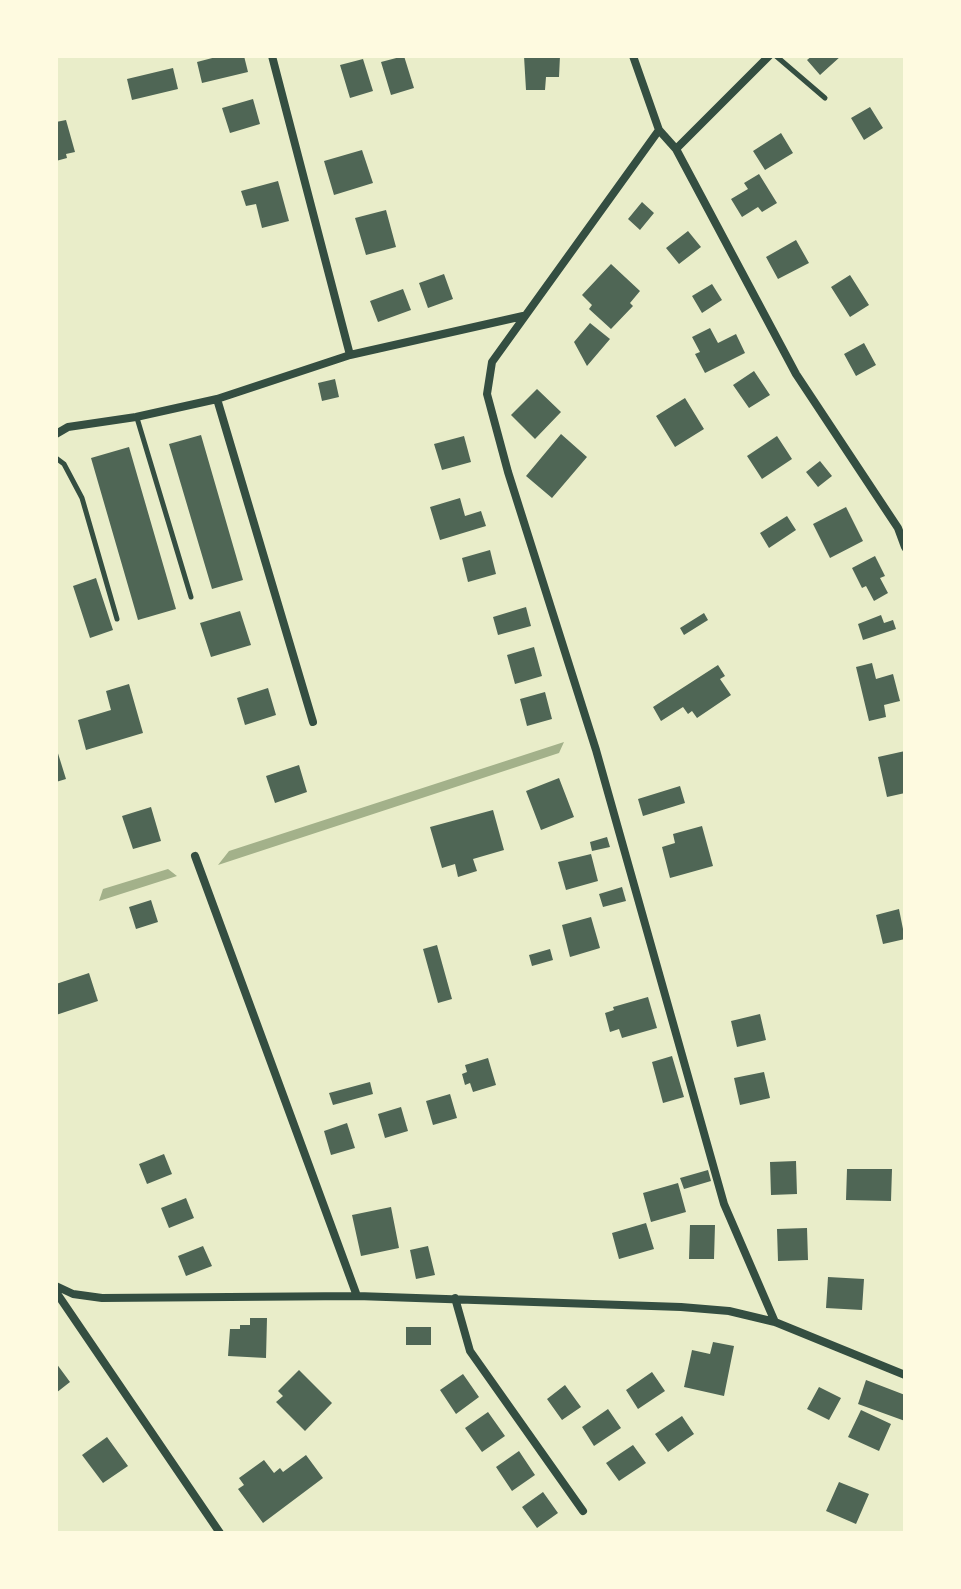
<!DOCTYPE html>
<style>
body{margin:0}
#map{position:relative;width:961px;height:1589px;overflow:hidden;background:#e9edc9;font-family:Montserrat,sans-serif}
canvas{display:block}
.frame{position:absolute;inset:0;border:58px solid #fefae0;pointer-events:none}
</style>
<div id="map">
<canvas width="961" height="1589"></canvas>
<div class="frame"></div>
</div>
<script>
const c = document.querySelector('canvas').getContext('2d');
c.lineJoin = 'round';
function fill(path, color) { c.fillStyle = color; c.fill(path, 'evenodd'); }
const poly = rows => new Path2D(rows.map(r => 'M' + r).join(''));
function trace(path, color, width, dash) { c.strokeStyle = color; c.lineWidth = width; c.lineCap = dash ? 'butt' : 'round'; c.setLineDash(dash || []); c.stroke(path); }
fill(poly([
 [564,742,559,753,218,865,229,851],
 [168,869,177,876,99,901,103,889]
]), '#a3b18a');
fill(poly([
 [220,56,244,56,248,72,202,83,197,62],
 [404,56,414,88,391,95,381,62],
 [524,56,560,56,559,77,546,77,545,90,526,90],
 [812,56,841,56,820,75,807,60],
 [363,59,373,91,350,98,340,65],
 [173,68,178,89,132,100,127,79],
 [253,99,260,124,230,133,222,108],
 [870,107,883,128,864,140,851,118],
 [66,120,75,152,66,154,67,158,56,161,56,122],
 [781,133,793,153,765,170,753,151],
 [362,150,373,183,334,195,324,161],
 [759,174,777,203,762,212,758,207,742,217,731,199,748,189,744,183],
 [278,181,289,221,262,228,256,204,246,206,241,191],
 [642,202,654,213,640,230,628,219],
 [386,210,396,247,366,255,355,218],
 [688,231,701,247,679,264,666,248],
 [796,240,809,263,778,279,766,257],
 [611,264,640,291,630,303,633,306,611,329,589,309,592,305,582,295],
 [444,274,453,299,428,308,419,283],
 [850,275,869,305,850,317,831,287],
 [712,284,722,300,702,313,692,296],
 [403,289,411,310,378,322,370,301],
 [590,323,610,339,587,366,574,342],
 [710,328,718,343,736,334,745,353,705,373,695,354,700,352,692,337],
 [864,343,876,365,856,376,844,354],
 [754,371,770,395,749,408,733,385],
 [335,379,339,397,322,401,318,383],
 [537,389,561,412,535,439,511,415],
 [685,398,704,429,675,447,656,416],
 [561,434,587,457,552,498,526,476],
 [201,435,243,580,212,589,169,444],
 [464,436,471,462,442,470,434,444],
 [777,436,792,459,762,479,747,456],
 [129,447,176,609,138,620,91,458],
 [820,461,832,476,818,487,806,472],
 [460,498,465,516,481,511,486,526,440,540,430,507],
 [846,507,863,541,830,558,813,524],
 [787,516,796,530,769,548,760,533],
 [490,550,496,574,468,582,462,558],
 [875,556,885,576,880,578,888,593,874,601,866,586,862,588,852,568],
 [96,578,113,630,90,638,73,586],
 [526,607,531,626,498,635,493,617],
 [240,611,251,645,211,657,200,623],
 [704,613,708,620,684,635,680,628],
 [881,615,884,623,893,620,896,629,863,640,858,624],
 [534,647,542,676,515,684,507,655],
 [872,663,876,679,893,674,900,701,884,705,886,717,869,721,856,667],
 [718,665,725,676,720,679,731,695,697,718,692,711,688,714,683,707,661,721,653,707],
 [129,684,143,733,86,750,78,720,111,710,106,691],
 [268,688,276,715,245,725,237,698],
 [545,692,552,719,527,726,520,699],
 [56,747,66,779,56,782],
 [905,751,905,793,887,797,878,757],
 [299,765,307,792,275,803,266,776],
 [559,778,574,817,541,830,526,791],
 [680,786,685,803,643,816,638,799],
 [151,807,161,841,133,849,122,816],
 [493,810,504,850,473,859,477,871,458,877,455,864,442,868,430,827],
 [702,826,713,866,670,878,662,847,675,843,673,834],
 [607,837,610,847,592,851,590,842],
 [591,854,598,881,566,890,558,862],
 [622,887,626,901,603,907,599,894],
 [151,900,158,922,136,929,129,907],
 [899,909,905,939,883,944,876,915],
 [591,917,600,948,570,957,562,925],
 [437,945,452,999,438,1003,423,949],
 [550,949,553,960,532,966,529,955],
 [89,973,98,1001,56,1015,56,984],
 [648,997,657,1028,622,1038,619,1029,610,1032,605,1013,614,1010,613,1007],
 [760,1014,766,1040,737,1047,731,1021],
 [672,1056,684,1097,663,1103,652,1062],
 [488,1058,496,1085,473,1092,470,1083,465,1085,462,1074,467,1072,465,1065],
 [764,1072,770,1098,740,1105,734,1078],
 [370,1082,373,1094,333,1105,329,1093],
 [450,1094,457,1118,433,1125,426,1101],
 [401,1107,408,1131,385,1138,378,1114],
 [347,1123,355,1148,331,1155,324,1131],
 [164,1154,172,1174,147,1184,139,1164],
 [796,1161,797,1194,771,1195,770,1162],
 [847,1169,892,1169,891,1201,846,1200],
 [708,1170,711,1181,684,1189,680,1178],
 [678,1183,686,1212,651,1222,643,1193],
 [186,1198,194,1218,169,1228,161,1208],
 [391,1207,399,1248,361,1256,352,1215],
 [646,1223,654,1249,619,1259,612,1233],
 [690,1225,715,1225,714,1259,689,1259],
 [807,1228,808,1260,778,1261,777,1229],
 [203,1246,212,1266,186,1276,178,1256],
 [428,1246,435,1275,416,1279,410,1250],
 [828,1277,864,1279,862,1310,826,1308],
 [250,1318,267,1318,266,1358,228,1356,230,1329,240,1329,240,1325,250,1325],
 [406,1327,431,1327,431,1345,406,1345],
 [713,1342,734,1346,724,1396,684,1387,692,1350,710,1354],
 [56,1363,70,1382,56,1393],
 [299,1370,332,1403,305,1431,276,1402,283,1396,278,1391],
 [652,1372,665,1391,638,1409,626,1390],
 [463,1374,479,1397,456,1414,440,1390],
 [866,1380,905,1395,905,1421,858,1404],
 [565,1385,581,1407,562,1420,547,1399],
 [819,1387,841,1398,829,1420,807,1409],
 [608,1409,621,1428,594,1446,582,1427],
 [861,1410,891,1424,879,1451,848,1437],
 [488,1412,505,1436,482,1452,465,1428],
 [682,1416,694,1434,668,1452,655,1434],
 [107,1437,128,1466,103,1483,82,1455],
 [633,1445,646,1463,619,1481,606,1463],
 [519,1451,535,1475,512,1491,496,1467],
 [306,1455,323,1478,263,1523,238,1489,244,1485,239,1478,264,1460,274,1473,280,1468,283,1472],
 [839,1482,869,1494,856,1524,826,1511],
 [543,1492,558,1513,537,1528,522,1507]
]), '#4f6655');
trace(poly([
 [776,56,825,98],
 [137,418,191,597],
 [56,458,64,464,82,498,117,619]
]), '#344e41', 5);
trace(poly([
 [272,56,350,355],
 [633,56,659,130,676,149,796,374,898,528,905,547],
 [659,130,492,362,487,394,508,472,596,750,724,1204,775,1322],
 [676,149,769,56],
 [217,399,313,722],
 [56,434,68,427,136,417,217,399,350,355,523,316],
 [195,856,357,1296],
 [56,1286,73,1294,102,1298,357,1296,681,1307,729,1311,775,1322,905,1375],
 [56,1292,220,1533],
 [455,1298,470,1351,583,1511]
]), '#344e41', 8);
</script>
